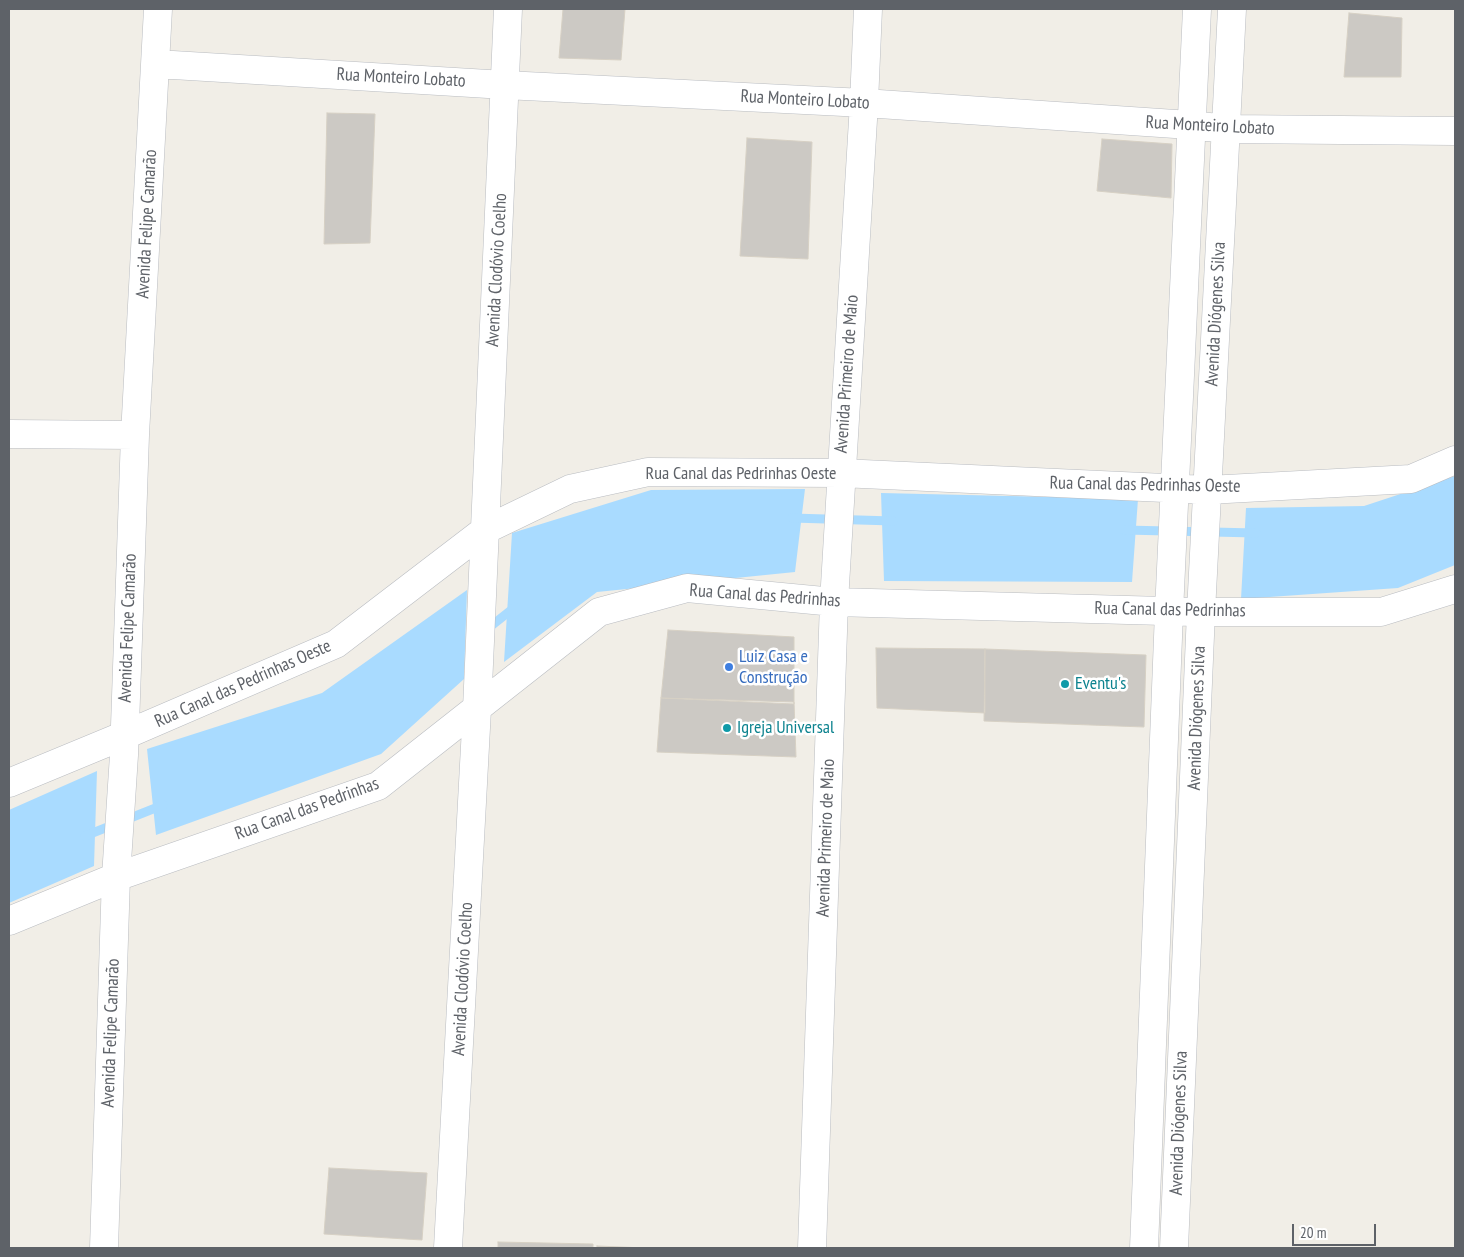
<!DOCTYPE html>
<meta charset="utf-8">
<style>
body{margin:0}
#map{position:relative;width:1464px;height:1257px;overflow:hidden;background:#f1eee7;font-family:"PT Sans Narrow",sans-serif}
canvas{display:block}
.frame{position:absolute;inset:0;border:10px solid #5e6268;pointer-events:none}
.scale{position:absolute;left:1292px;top:1224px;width:84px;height:22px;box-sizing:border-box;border:2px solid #5e6268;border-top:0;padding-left:6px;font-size:15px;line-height:18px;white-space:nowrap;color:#5e6268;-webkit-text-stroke:4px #fff;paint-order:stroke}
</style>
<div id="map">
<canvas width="1464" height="1257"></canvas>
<div class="frame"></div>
<div class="scale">20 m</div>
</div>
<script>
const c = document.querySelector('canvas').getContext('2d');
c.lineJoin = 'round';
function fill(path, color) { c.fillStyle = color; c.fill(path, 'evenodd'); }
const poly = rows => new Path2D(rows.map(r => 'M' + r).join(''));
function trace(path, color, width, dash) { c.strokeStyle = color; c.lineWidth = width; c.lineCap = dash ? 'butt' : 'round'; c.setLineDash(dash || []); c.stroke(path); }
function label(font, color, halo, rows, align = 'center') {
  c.font = font + ' "PT Sans Narrow",sans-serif'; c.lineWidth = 5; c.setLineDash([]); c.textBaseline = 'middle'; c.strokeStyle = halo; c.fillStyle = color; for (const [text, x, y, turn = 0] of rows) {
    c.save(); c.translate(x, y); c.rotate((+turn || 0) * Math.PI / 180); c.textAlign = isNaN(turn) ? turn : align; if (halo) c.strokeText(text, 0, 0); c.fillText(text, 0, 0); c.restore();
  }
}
fill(poly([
 [1455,476,1455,565,1398,588,1241,599,1246,508,1364,506],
 [805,489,795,572,597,592,504,662,512,533,651,490],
 [881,493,1138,499,1132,582,884,581],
 [467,590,464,679,381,754,156,835,147,749,322,693],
 [97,771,94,866,9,903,9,810]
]), '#a9dbff');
trace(poly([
 [792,518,893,521],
 [1124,530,1256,533],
 [486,630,515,607],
 [85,836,163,805]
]), '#a9dbff', 9);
const building = poly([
 [563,9,625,9,621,60,559,58,563,9],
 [1349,13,1402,18,1401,77,1344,77,1349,13],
 [327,113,375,114,370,243,324,244,327,113],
 [747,138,812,142,808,259,740,256,747,138],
 [1102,139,1172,144,1171,198,1097,191,1102,139],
 [668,630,794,637,794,704,661,698,668,630],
 [876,648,985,649,985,713,877,708,876,648],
 [985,649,1146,655,1144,727,984,721,985,649],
 [661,698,794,702,796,757,657,752,661,698],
 [329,1168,427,1173,422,1240,324,1234,329,1168],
 [498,1242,593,1244,593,1248,498,1248,498,1242],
 [597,1246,645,1248,597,1248,597,1246]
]);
fill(building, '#ccc9c4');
trace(building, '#d6d0c4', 1);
const street = poly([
 [156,64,505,85,864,103,1190,125,1227,129,1455,131],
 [9,434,135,435],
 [9,783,125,735,336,644,485,530,570,489,648,472,841,473,1208,490,1411,479,1455,460],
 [9,921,116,877,378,786,599,612,687,588,834,602,1201,612,1381,612,1455,589],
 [104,1248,116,877,124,755,135,435,158,9],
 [448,1248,477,709,508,9],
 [812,1248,834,602,864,103,868,9],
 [1144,1248,1169,612,1197,9],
 [1174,1248,1201,612,1232,9]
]);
trace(street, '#b9bcc1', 29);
trace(street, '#fff', 28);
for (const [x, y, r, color] of [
 [729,667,5,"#3f7fe0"],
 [1065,684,5,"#0f9aa8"],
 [727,728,5,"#0f9aa8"]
]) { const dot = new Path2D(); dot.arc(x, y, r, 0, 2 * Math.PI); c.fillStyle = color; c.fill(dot); trace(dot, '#fff', 2); }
label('18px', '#5e6268', '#fff', [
 ["Rua Monteiro Lobato",401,78,3],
 ["Rua Monteiro Lobato",805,100,3],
 ["Rua Monteiro Lobato",1210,126,3],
 ["Avenida Felipe Camarão",147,224,-87],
 ["Avenida Clodóvio Coelho",497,270,-87],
 ["Avenida Diógenes Silva",1216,314,-87],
 ["Avenida Primeiro de Maio",847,374,-86],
 ["Rua Canal das Pedrinhas Oeste",741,474],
 ["Rua Canal das Pedrinhas Oeste",1145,485,1],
 ["Rua Canal das Pedrinhas",765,596,4],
 ["Rua Canal das Pedrinhas",1170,610,1],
 ["Avenida Felipe Camarão",128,628,-88],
 ["Rua Canal das Pedrinhas Oeste",243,684,-24],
 ["Avenida Diógenes Silva",1197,718,-88],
 ["Rua Canal das Pedrinhas",307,809,-20],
 ["Avenida Primeiro de Maio",826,838,-88],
 ["Avenida Clodóvio Coelho",463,979,-87],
 ["Avenida Felipe Camarão",111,1033,-88],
 ["Avenida Diógenes Silva",1179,1123,-88]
]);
label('18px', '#366cbe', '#fff', [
 ["Luiz Casa e",739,657],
 ["Construção",739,678]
], 'left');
label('18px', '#0d838f', '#fff', [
 ["Eventu's",1075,684],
 ["Igreja Universal",737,728]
], 'left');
</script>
